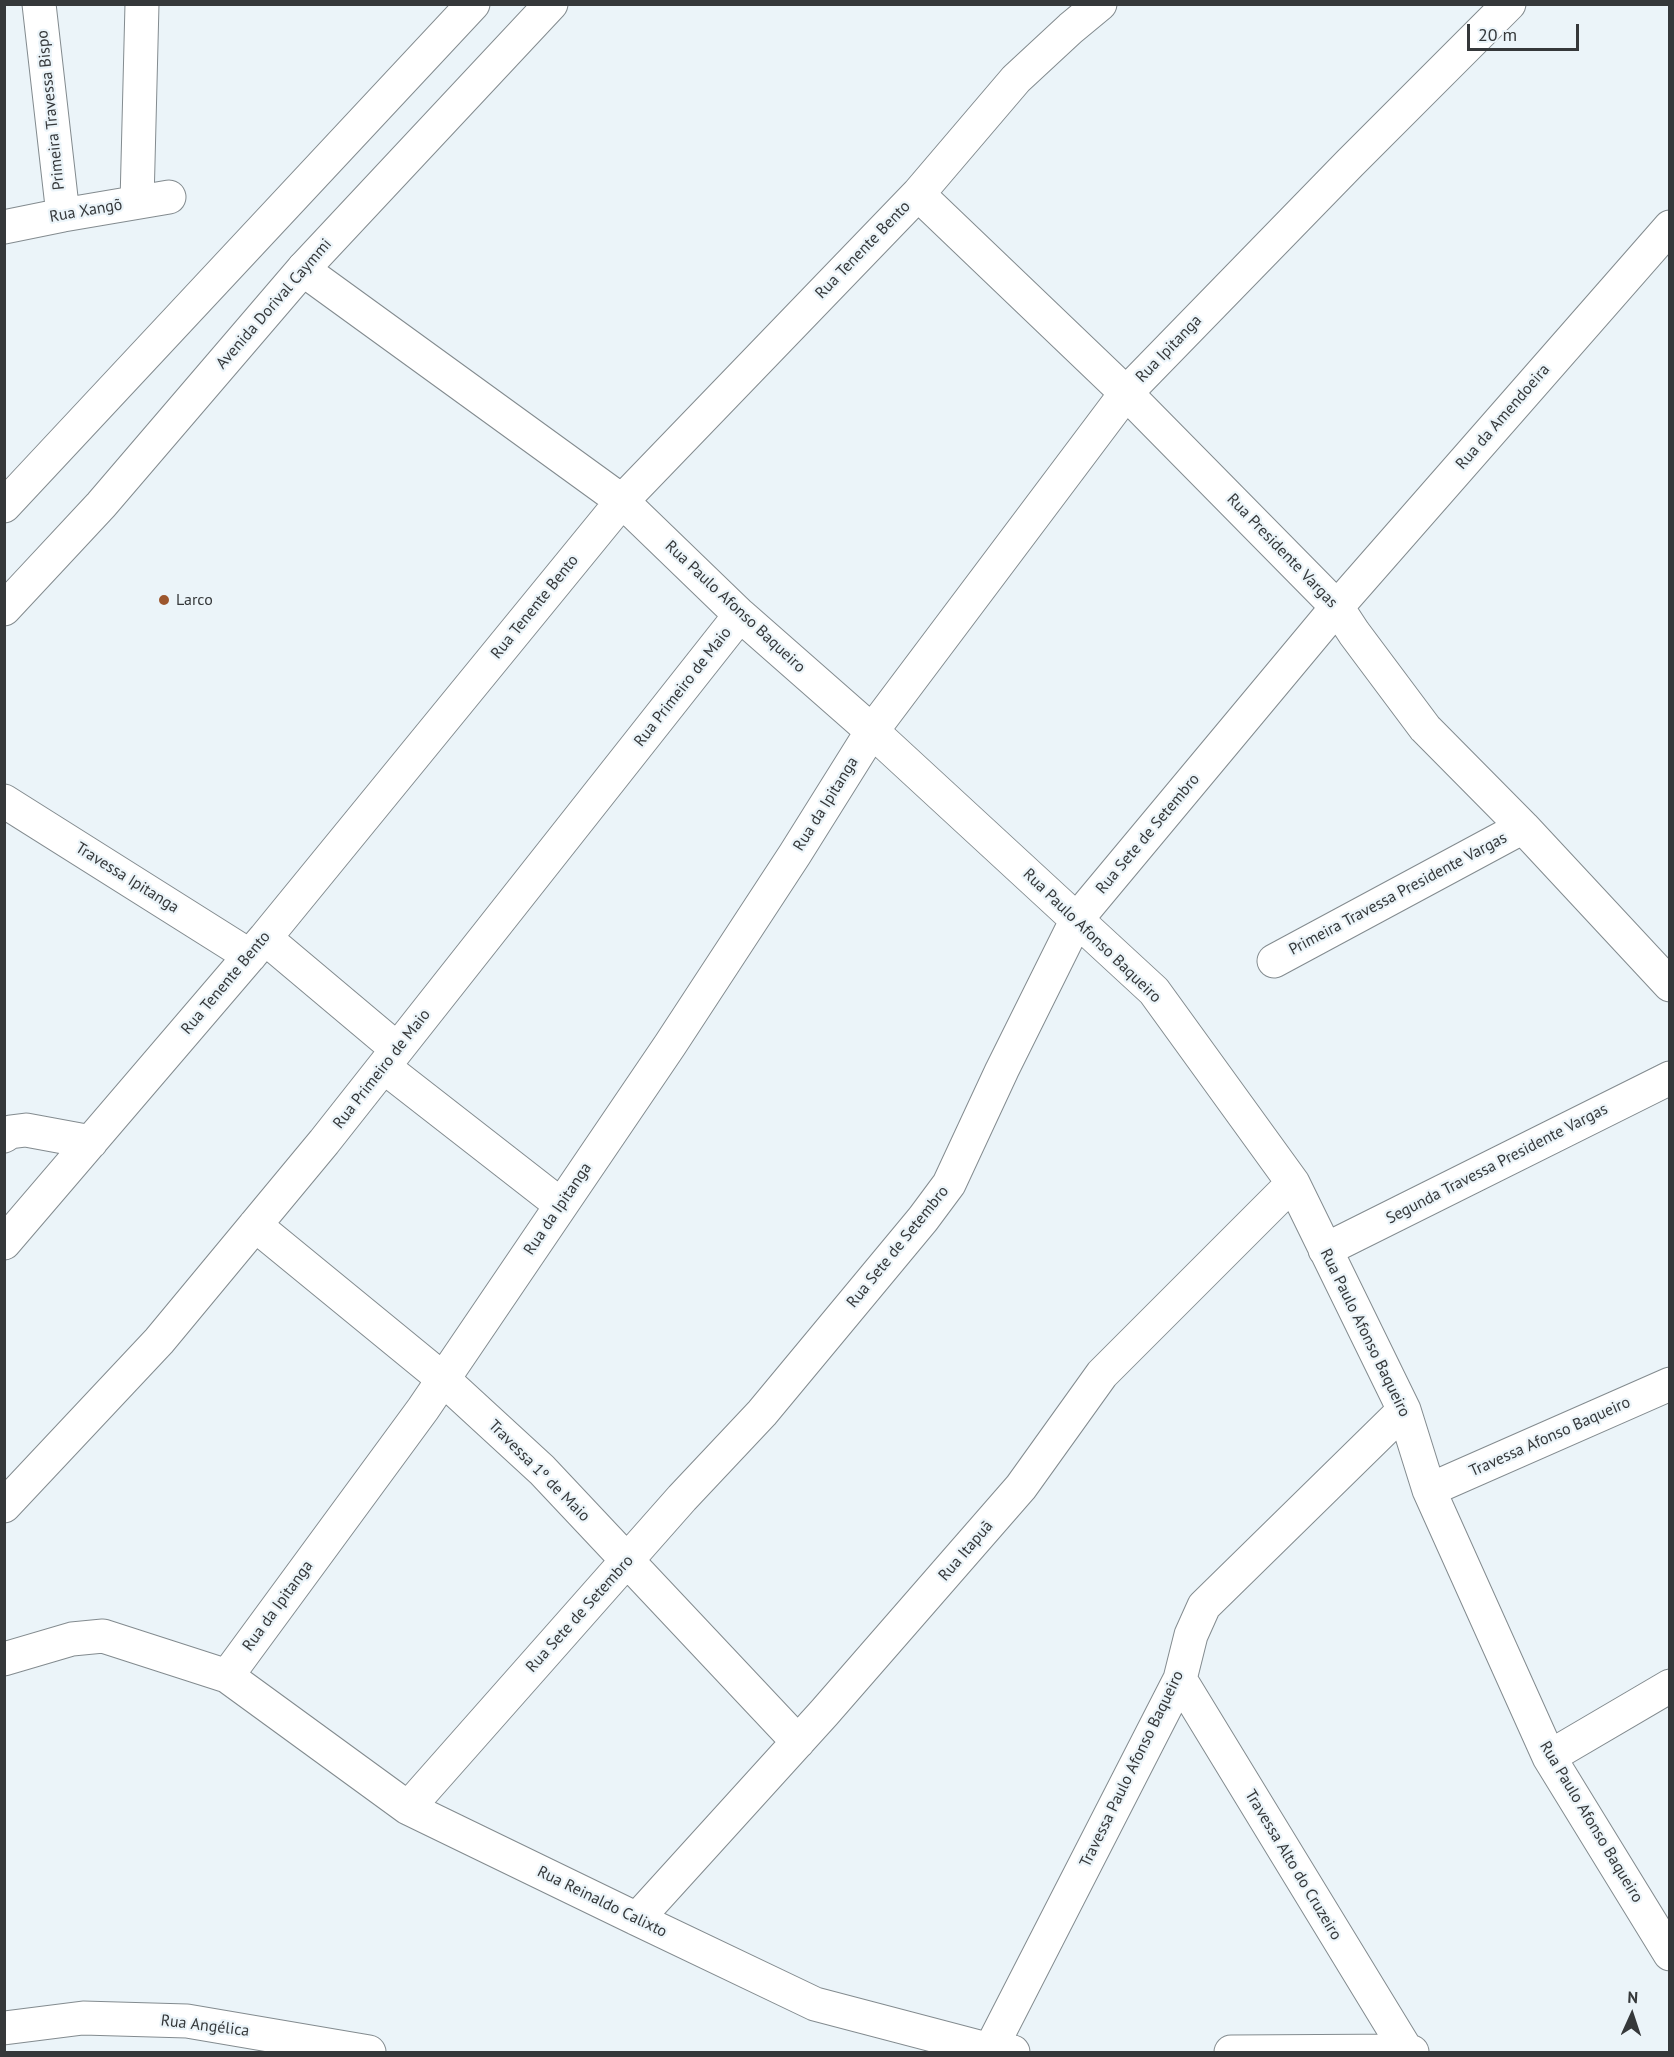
<!DOCTYPE html>
<meta charset="utf-8">
<style>
body{margin:0}
#map{position:relative;width:1674px;height:2057px;overflow:hidden;background:#ebf4f9;font-family:"PT Sans",sans-serif}
canvas{display:block}
.frame{position:absolute;inset:0;border:6px solid #35383a;pointer-events:none}
.north{position:absolute;left:1602px;top:1985px;width:60px;height:60px;-webkit-text-stroke:4px #ebf4f9;paint-order:stroke;rotate:3deg;font-size:16px;font-weight:700;line-height:24px;text-align:center;color:#35383a}
.north::after{content:'';display:block;margin:auto;width:21px;height:27px;background:#35383a;clip-path:polygon(50% 0,100% 100%,50% 72%,0 100%)}
.scale{position:absolute;left:1467px;top:24px;width:112px;height:27px;box-sizing:border-box;border:3px solid #35383a;border-top:0;padding-left:8px;font-size:18px;line-height:21px;white-space:nowrap;color:#35383a;-webkit-text-stroke:4px #ebf4f9;paint-order:stroke}
</style>
<div id="map">
<canvas width="1674" height="2057"></canvas>
<div class="frame"></div>
<div class="north">N</div>
<div class="scale">20 m</div>
</div>
<script>
const c = document.querySelector('canvas').getContext('2d');
c.lineJoin = 'round';
const poly = rows => new Path2D(rows.map(r => 'M' + r).join(''));
function trace(path, color, width, dash) { c.strokeStyle = color; c.lineWidth = width; c.lineCap = dash ? 'butt' : 'round'; c.setLineDash(dash || []); c.stroke(path); }
function label(font, color, halo, rows, align = 'center') {
  c.font = font + ' "PT Sans",sans-serif'; c.lineWidth = 4.5; c.setLineDash([]); c.textBaseline = 'middle'; c.strokeStyle = halo; c.fillStyle = color; for (const [text, x, y, turn = 0] of rows) {
    c.save(); c.translate(x, y); c.rotate((+turn || 0) * Math.PI / 180); c.textAlign = isNaN(turn) ? turn : align; if (halo) c.strokeText(text, 0, 0); c.fillText(text, 0, 0); c.restore();
  }
}
const minor = poly([
 [39,4,63,215],
 [918,194,1126,393,1337,607,1354,633,1425,728,1523,827,1670,985],
 [137,202,142,4],
 [4,227,63,215,169,197],
 [304,268,316,279,622,501,740,615,872,731,1154,991,1293,1183,1404,1410,1429,1490,1549,1757,1670,1954],
 [4,801,250,956],
 [265,938,397,1049],
 [1274,961,1523,827],
 [384,1067,561,1205],
 [4,1136,10,1132,26,1130,91,1142],
 [255,1225,443,1379,542,1470,798,1742],
 [4,1243,265,938,622,501,918,194,1016,79,1071,28,1100,4],
 [1325,1250,1670,1078],
 [1429,1490,1670,1384],
 [4,1506,159,1341,324,1142,740,615],
 [4,1659,72,1639,103,1636,227,1676,408,1808,637,1919,815,2004,990,2050,1013,2052],
 [227,1676,423,1409,670,1045,795,854,872,731,1126,393,1350,163,1509,4],
 [1180,1679,1407,2051],
 [1549,1757,1670,1686],
 [408,1808,682,1498,762,1413,923,1219,949,1184,1002,1070,1077,919,1337,607,1670,227],
 [637,1919,824,1713,1021,1487,1102,1374,1293,1183],
 [4,2028,83,2018,187,2021,369,2052],
 [990,2050,1180,1679,1191,1635,1204,1606,1404,1410],
 [1231,2052,1407,2051,1412,2052]
]);
const major = poly([
 [4,506,473,4],
 [4,609,101,505,304,268,551,4]
]);
trace(minor, '#838b8f', 35);
trace(major, '#838b8f', 35);
trace(minor, '#fff', 33);
trace(major, '#fff', 33);
for (const [x, y, r, color] of [
 [164,600,6,"#9c562d"]
]) { const dot = new Path2D(); dot.arc(x, y, r, 0, 2 * Math.PI); c.fillStyle = color; c.fill(dot); trace(dot, '#ebf4f9', 2); }
label('16px', '#35383a', '#ebf4f9', [
 ["Primeira Travessa Bispo",51,110,-96],
 ["Rua Xangõ",86,211,-10],
 ["Rua Tenente Bento",863,250,-46],
 ["Avenida Dorival Caymmi",274,304,-49],
 ["Rua Ipitanga",1169,349,-46],
 ["Rua da Amendoeira",1503,417,-49],
 ["Rua Presidente Vargas",1282,551,46],
 ["Rua Tenente Bento",535,607,-51],
 ["Rua Paulo Afonso Baqueiro",735,607,43],
 ["Rua Primeiro de Maio",683,687,-52],
 ["Rua da Ipitanga",826,804,-58],
 ["Rua Sete de Setembro",1148,834,-50],
 ["Travessa Ipitanga",127,878,32],
 ["Primeira Travessa Presidente Vargas",1398,894,-28],
 ["Rua Paulo Afonso Baqueiro",1092,936,44],
 ["Rua Tenente Bento",226,983,-50],
 ["Rua Primeiro de Maio",382,1069,-52],
 ["Segunda Travessa Presidente Vargas",1497,1164,-27],
 ["Rua da Ipitanga",558,1209,-56],
 ["Rua Sete de Setembro",898,1247,-51],
 ["Rua Paulo Afonso Baqueiro",1365,1333,64],
 ["Travessa Afonso Baqueiro",1550,1437,-24],
 ["Travessa 1º de Maio",539,1471,45],
 ["Rua Itapuã",966,1551,-49],
 ["Rua da Ipitanga",278,1606,-54],
 ["Rua Sete de Setembro",580,1614,-48],
 ["Travessa Paulo Afonso Baqueiro",1132,1769,-64],
 ["Rua Paulo Afonso Baqueiro",1591,1822,59],
 ["Travessa Alto do Cruzeiro",1293,1865,59],
 ["Rua Reinaldo Calixto",602,1902,26],
 ["Rua Angélica",205,2026,7]
]);
label('16px', '#35383a', '#ebf4f9', [
 ["Larco",176,600]
], 'left');
</script>
